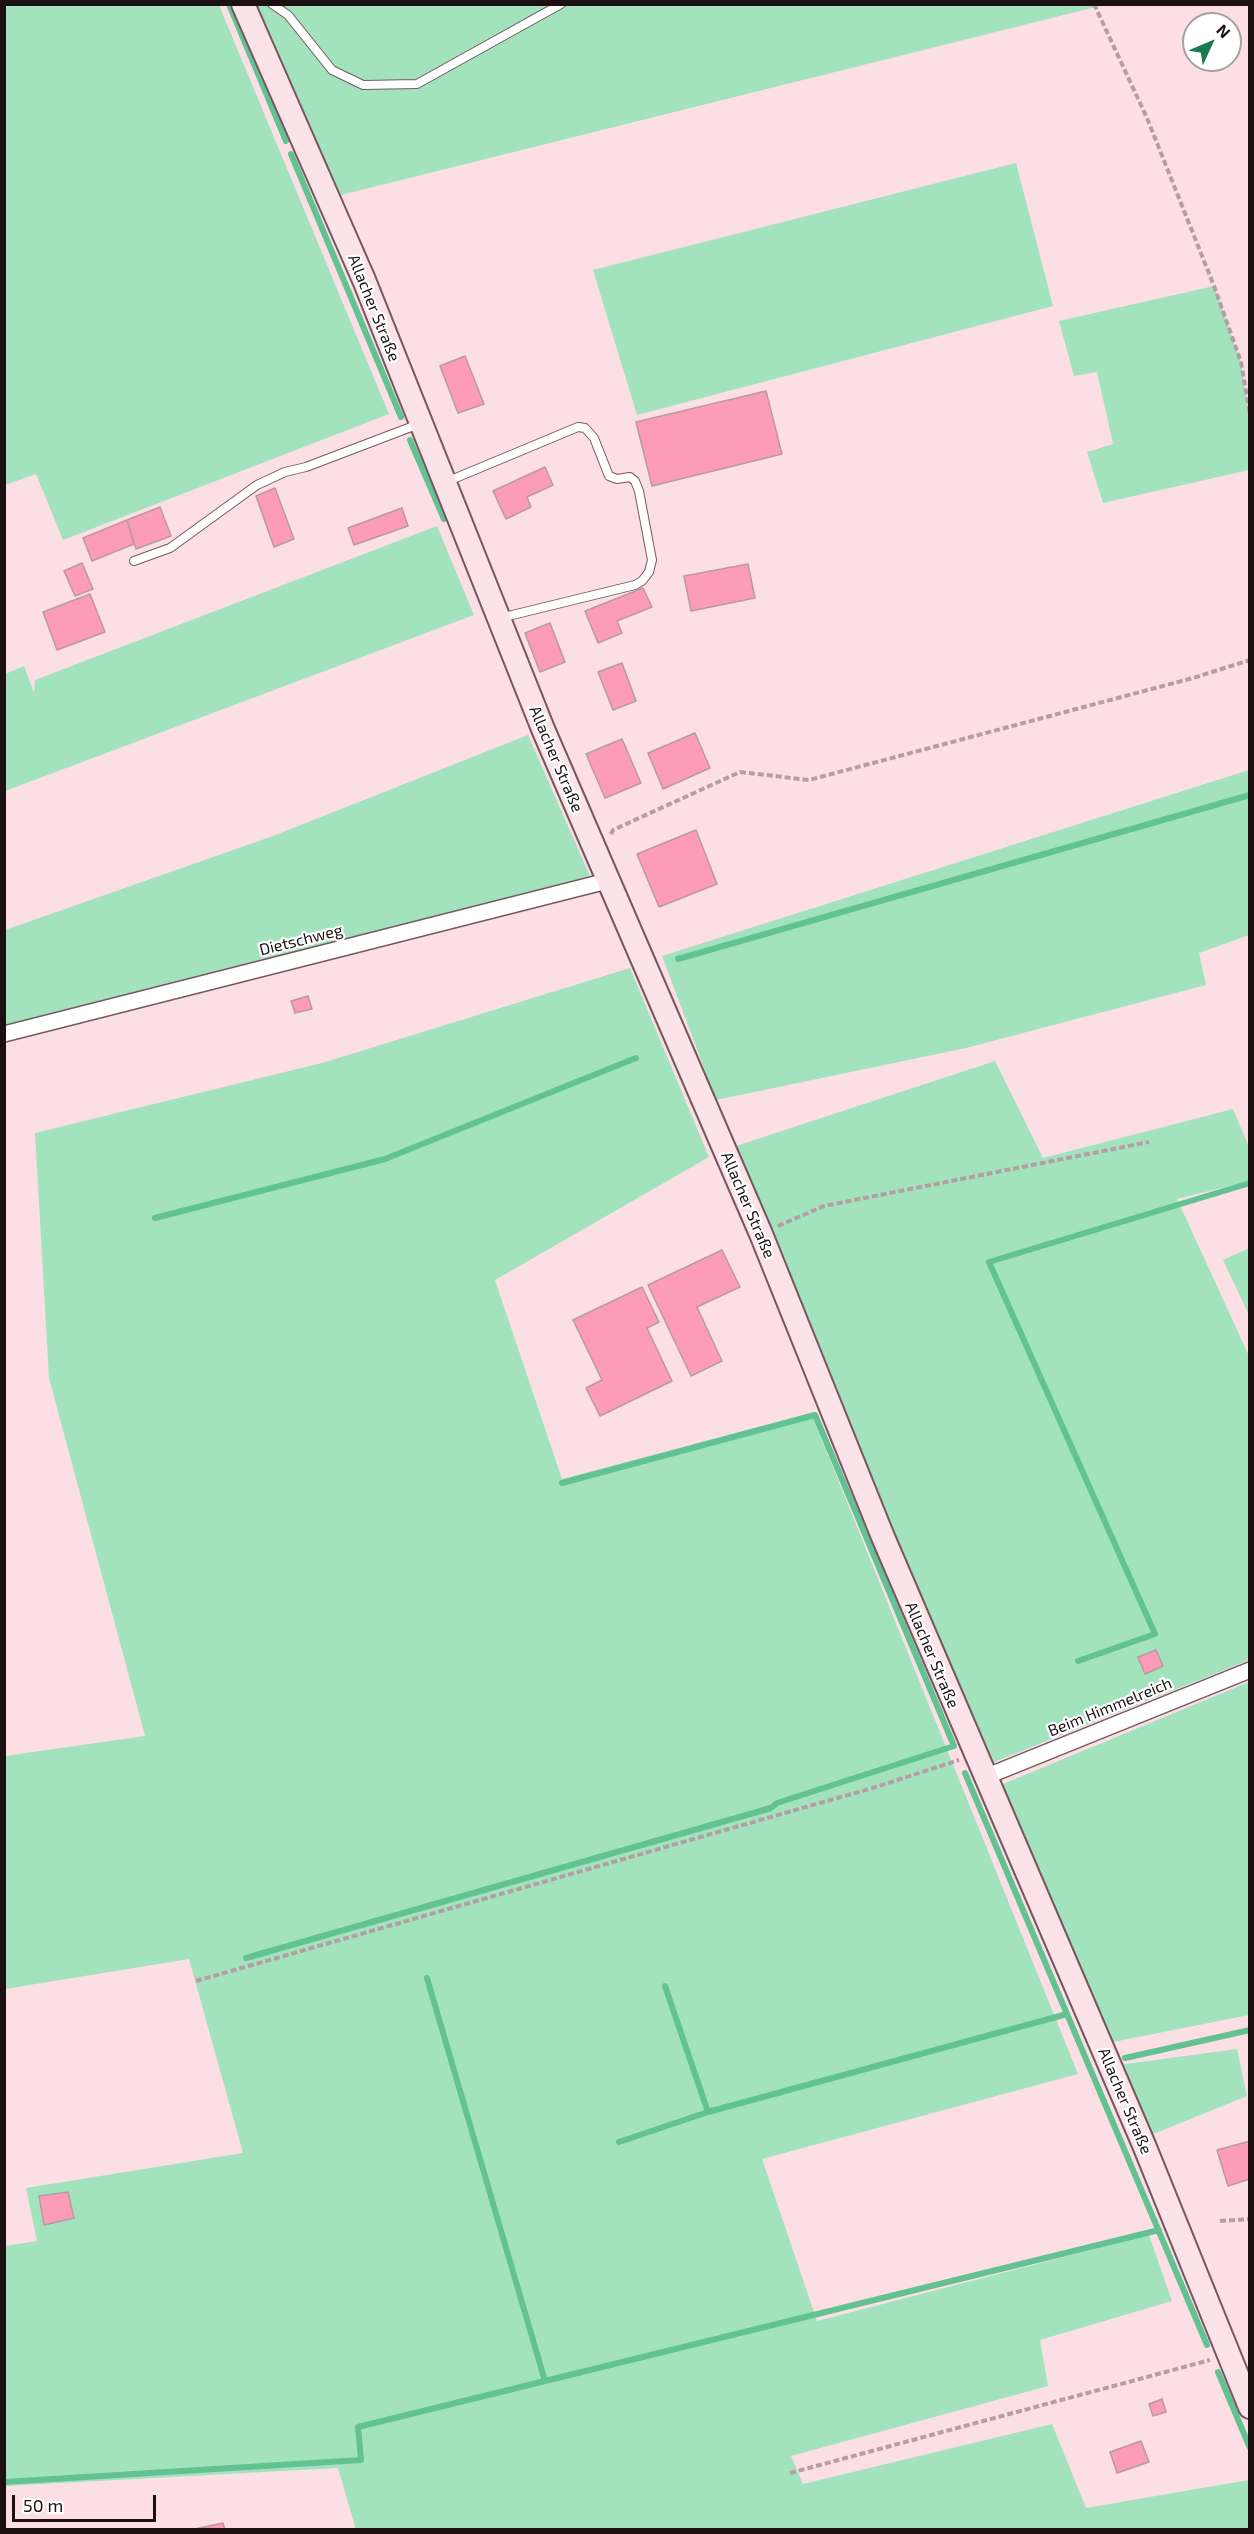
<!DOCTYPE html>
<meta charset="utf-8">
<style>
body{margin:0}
#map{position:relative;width:1254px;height:2534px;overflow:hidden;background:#fbdfe5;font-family:"Exo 2",sans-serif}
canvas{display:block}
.frame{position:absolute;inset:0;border:6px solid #1c1013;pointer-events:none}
.north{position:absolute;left:1182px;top:12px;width:60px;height:60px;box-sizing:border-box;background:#fff;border:2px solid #a49fa1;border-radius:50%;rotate:46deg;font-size:16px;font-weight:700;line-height:24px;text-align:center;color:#1c1013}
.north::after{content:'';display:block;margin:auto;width:21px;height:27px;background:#197950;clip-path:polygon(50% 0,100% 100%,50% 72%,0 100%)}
.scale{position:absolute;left:12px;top:2495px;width:144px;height:27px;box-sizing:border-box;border:3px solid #1c1013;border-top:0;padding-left:8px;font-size:18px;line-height:21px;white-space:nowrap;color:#1c1013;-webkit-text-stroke:4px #fff;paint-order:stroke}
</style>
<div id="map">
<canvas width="1254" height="2534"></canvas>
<div class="frame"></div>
<div class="north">N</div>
<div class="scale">50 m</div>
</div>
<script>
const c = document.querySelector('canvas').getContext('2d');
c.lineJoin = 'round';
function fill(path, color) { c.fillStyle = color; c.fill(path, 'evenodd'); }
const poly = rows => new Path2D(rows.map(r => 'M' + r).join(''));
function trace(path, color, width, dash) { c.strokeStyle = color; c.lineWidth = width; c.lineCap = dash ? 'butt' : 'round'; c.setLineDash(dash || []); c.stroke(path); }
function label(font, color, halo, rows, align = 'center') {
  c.font = font + ' "Exo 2",sans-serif'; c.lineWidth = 4.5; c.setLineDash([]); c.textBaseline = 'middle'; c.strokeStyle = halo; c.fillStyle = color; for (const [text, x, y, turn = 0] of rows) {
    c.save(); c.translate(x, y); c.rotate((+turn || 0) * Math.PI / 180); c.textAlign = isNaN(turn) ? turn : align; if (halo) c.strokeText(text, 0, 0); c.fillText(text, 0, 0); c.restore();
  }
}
fill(poly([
 [4,5,219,5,389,414,63,540,36,474,5,485],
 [255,5,1104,5,333,197],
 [1016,163,1053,306,637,415,593,270],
 [1214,286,1241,362,1249,415,1249,470,1103,503,1087,452,1113,444,1097,372,1074,376,1059,321],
 [437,526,474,615,5,791,5,674,24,666,34,693,35,680],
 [528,735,590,876,5,1027,5,930,273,836],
 [1249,770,1249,935,1199,953,1206,985,966,1048,716,1100,662,956],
 [630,968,709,1157,495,1280,562,1479,811,1413,1078,2074,762,2159,817,2321,1149,2235,1172,2301,1040,2340,1048,2386,791,2456,803,2484,1052,2424,1086,2508,1249,2480,1249,2529,356,2530,338,2468,5,2486,5,2246,37,2241,26,2188,243,2153,189,1959,5,1989,5,1756,145,1736,49,1378,35,1133,322,1063],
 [995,1061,1043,1158,1233,1109,1249,1147,1249,1181,1177,1199,1249,1356,1249,1660,994,1762,761,1234,733,1147],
 [1249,1248,1249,1315,1223,1260],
 [1249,1682,1249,2015,1108,2043,1003,1784],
 [1237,2049,1247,2096,1151,2135,1118,2065]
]), '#a2e3be');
trace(poly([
 [229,4,286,141],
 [291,154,401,417],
 [410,440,444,519],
 [678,959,1250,795],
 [155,1218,385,1159,636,1058],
 [1078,1661,1155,1634,989,1262,1250,1183],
 [965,1773,1207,2345],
 [246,1958,771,1808,777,1803,954,1746,815,1415,562,1483],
 [427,1978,545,2381],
 [665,1986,708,2112],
 [1125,2058,1250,2030],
 [619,2142,708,2112,1067,2014],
 [1218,2372,1250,2448],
 [4,2482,361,2460,358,2427,1159,2230]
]), '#62c291', 6);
const building = poly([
 [465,356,484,404,458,413,440,366,465,356],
 [766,391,782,454,652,486,636,422,766,391],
 [545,467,553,485,527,497,531,507,506,519,493,491,545,467],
 [275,488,294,539,274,547,256,496,275,488],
 [160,507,171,536,136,549,127,520,160,507],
 [402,508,408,526,354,545,348,528,402,508],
 [127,520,134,544,92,561,83,538,127,520],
 [82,563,93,589,75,596,64,571,82,563],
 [748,564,755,598,691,611,684,576,748,564],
 [643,588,652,607,617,621,622,633,598,643,585,611,643,588],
 [90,594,105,632,57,650,43,612,90,594],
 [550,623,565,662,540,672,525,633,550,623],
 [622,663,636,701,613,710,598,672,622,663],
 [695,733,710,768,663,789,648,753,695,733],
 [622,739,641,783,605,798,586,754,622,739],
 [696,830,717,884,659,907,637,854,696,830],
 [308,996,312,1009,295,1013,291,1001,308,996],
 [722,1250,740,1287,697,1307,722,1361,691,1376,648,1285,722,1250],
 [642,1287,659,1322,647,1328,672,1381,600,1416,586,1388,602,1380,573,1320,642,1287],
 [1156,1650,1163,1666,1145,1674,1138,1657,1156,1650],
 [1250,2141,1250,2179,1228,2186,1217,2150,1250,2141],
 [68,2192,74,2218,44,2225,39,2196,68,2192],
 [1162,2399,1166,2412,1153,2416,1149,2404,1162,2399],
 [1141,2441,1149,2462,1117,2473,1110,2452,1141,2441],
 [223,2523,225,2530,190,2530,223,2523]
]);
fill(building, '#fc9cb7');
trace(building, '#ba99a1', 1.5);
const lane = poly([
 [272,4,288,15,332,70,363,85,417,84,561,4],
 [446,482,578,427,585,428,594,438,609,476,617,479,630,477,635,481,639,491,652,560,649,572,642,581,635,585,500,618],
 [134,561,170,548,257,485,285,472,306,467,419,424]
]);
const street = poly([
 [4,1034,607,881],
 [985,1777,1250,1670]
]);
const secondary = poly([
 [243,4,364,280,543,729,761,1234,883,1537,1144,2145,1250,2407]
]);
trace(lane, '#765860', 10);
trace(street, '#765860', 18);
trace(secondary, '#765860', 26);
trace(poly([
 [1094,4,1147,118,1214,286,1241,362,1250,415],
 [611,834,613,830,740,772,809,780,1193,678,1250,660],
 [778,1226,824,1206,1149,1142],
 [196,1981,876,1787,959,1760],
 [1220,2221,1250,2219],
 [790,2473,1210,2360]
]), '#b59ea3', 4, [6, 3]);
trace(lane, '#fff', 8);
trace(street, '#fff', 15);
trace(secondary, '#fce2e9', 22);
label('16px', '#1c1013', '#fff', [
 ["Allacher Straße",374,308,68],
 ["Allacher Straße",556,759,67],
 ["Dietschweg",301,940,-14],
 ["Allacher Straße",748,1205,67],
 ["Allacher Straße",932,1655,67],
 ["Beim Himmelreich",1110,1707,-22],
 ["Allacher Straße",1125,2101,67]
]);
</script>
